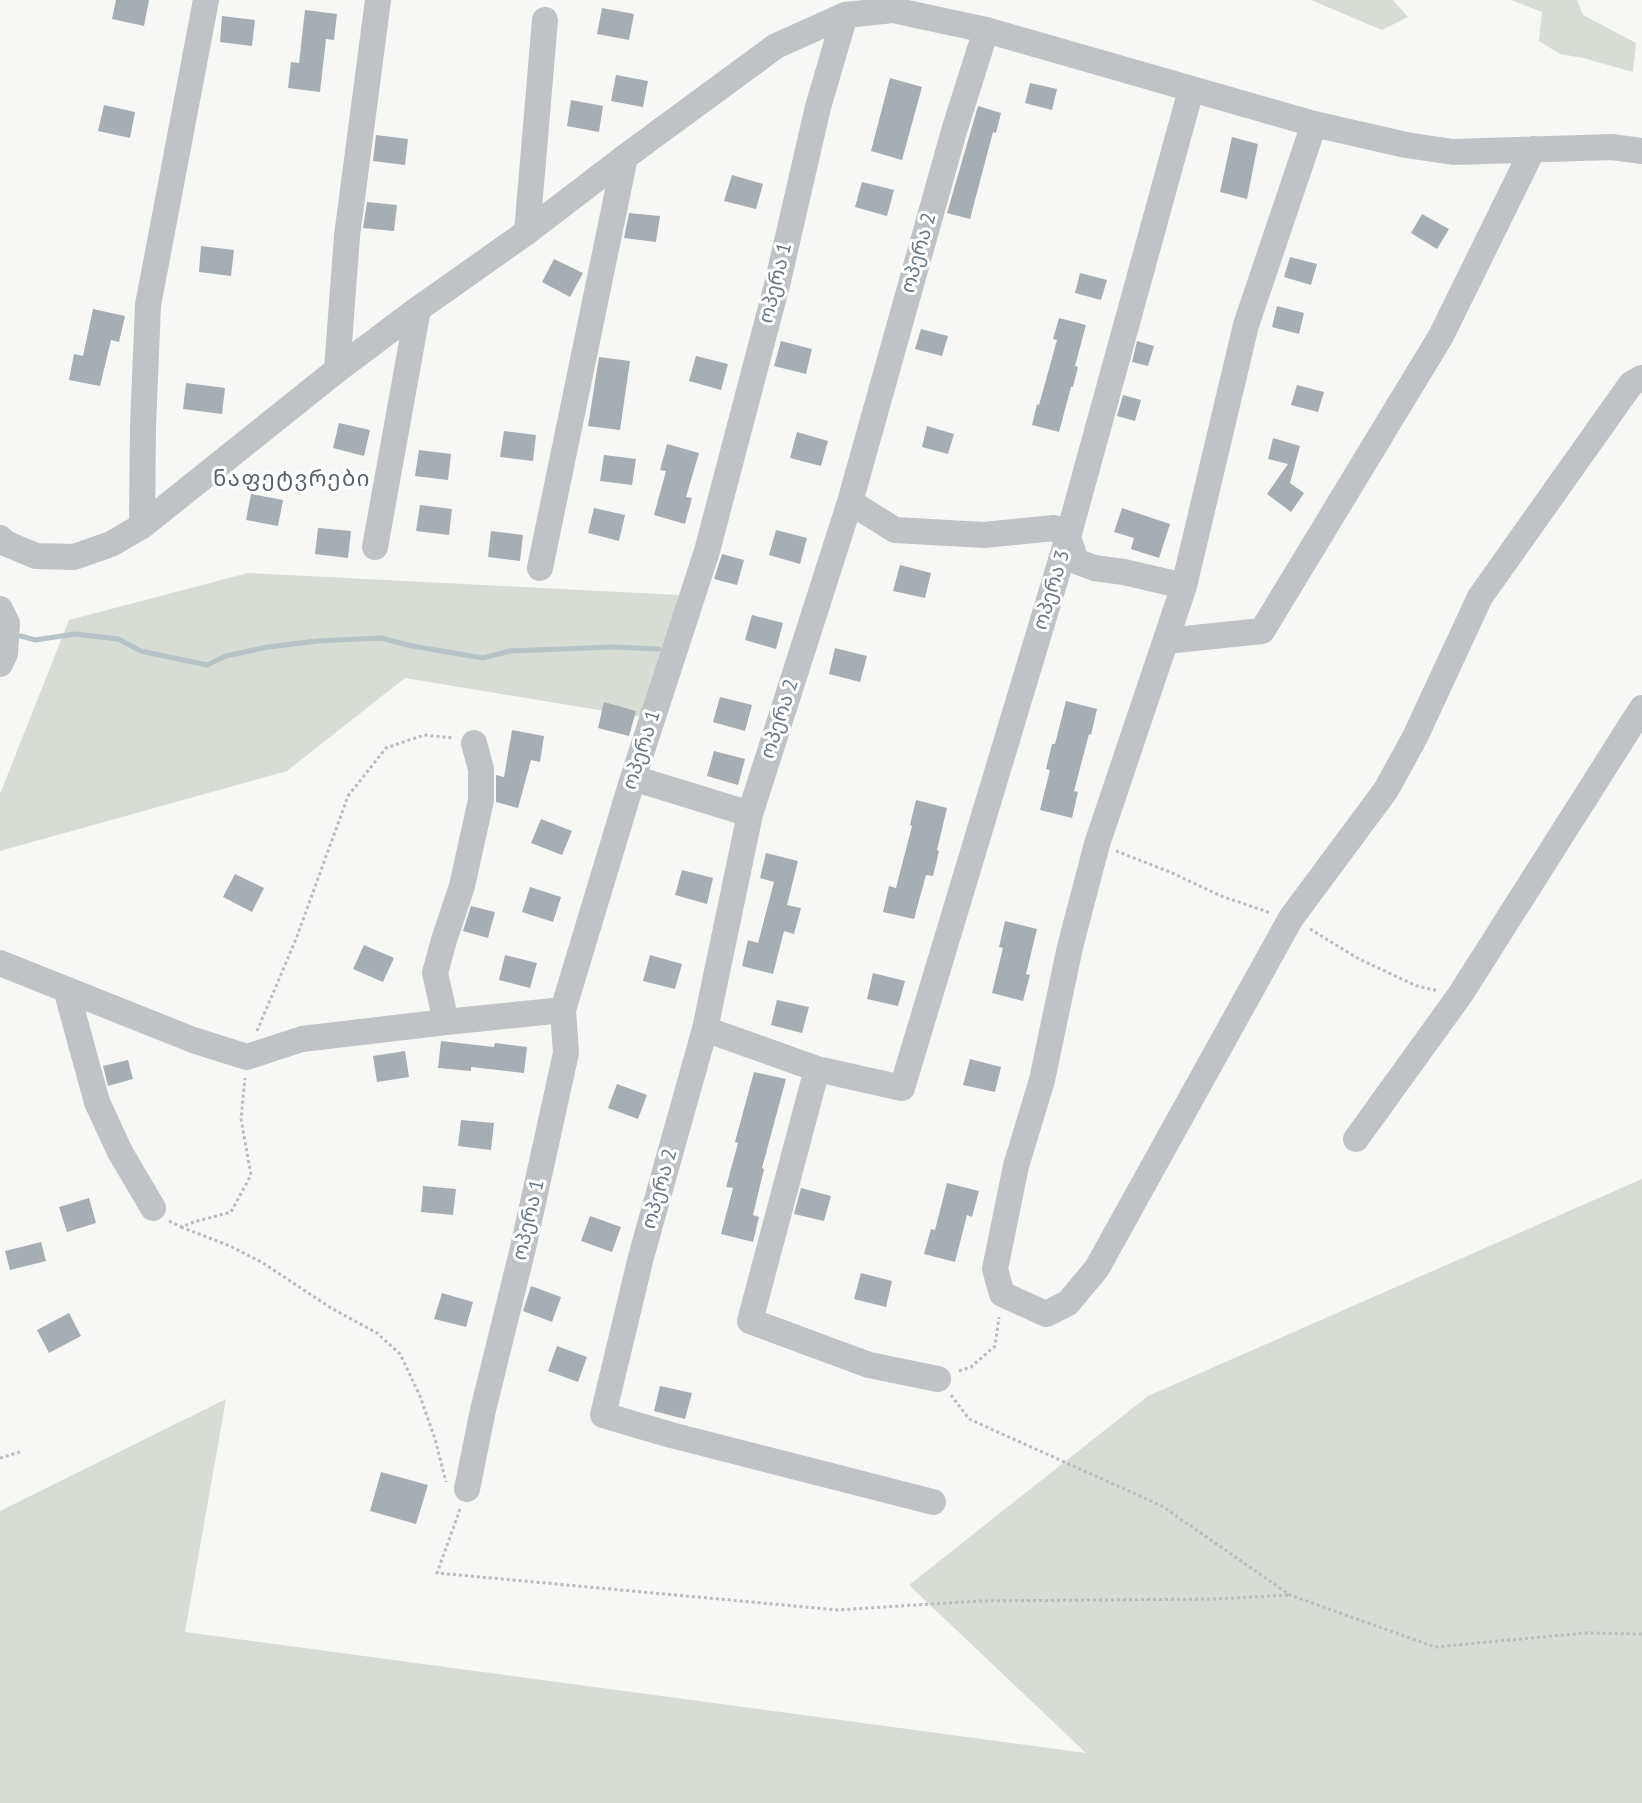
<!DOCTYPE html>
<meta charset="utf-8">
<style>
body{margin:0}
canvas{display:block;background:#f7f7f5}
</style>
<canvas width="1642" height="1803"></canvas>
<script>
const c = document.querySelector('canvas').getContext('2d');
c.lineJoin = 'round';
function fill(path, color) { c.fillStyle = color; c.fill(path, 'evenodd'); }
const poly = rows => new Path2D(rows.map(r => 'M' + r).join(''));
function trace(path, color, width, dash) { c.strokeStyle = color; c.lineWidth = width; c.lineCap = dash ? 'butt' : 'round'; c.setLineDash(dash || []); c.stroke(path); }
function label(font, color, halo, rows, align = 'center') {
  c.font = font + ' "PT Sans","Noto Sans Georgian",sans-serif'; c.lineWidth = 6; c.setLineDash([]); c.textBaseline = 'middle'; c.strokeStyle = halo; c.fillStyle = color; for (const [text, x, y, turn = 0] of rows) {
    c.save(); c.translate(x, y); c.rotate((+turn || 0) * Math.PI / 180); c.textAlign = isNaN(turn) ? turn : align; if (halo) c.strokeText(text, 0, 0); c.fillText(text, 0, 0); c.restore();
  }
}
fill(poly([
 [1311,0,1393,0,1408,17,1382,30],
 [1511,0,1577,0,1583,15,1636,43,1633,72,1583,58,1560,54,1539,41,1542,12],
 [248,573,679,595,647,718,405,678,287,771,0,851,0,794,69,620],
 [1642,1179,1642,1803,0,1803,0,1511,226,1399,185,1632,1086,1753,909,1585,1148,1396]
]), '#d7dcd4');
trace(poly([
 [21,636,35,640,75,634,118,639,141,651,207,665,226,656,268,647,317,641,381,638,412,646,483,658,510,651,612,647,659,649]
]), '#b7c3c6', 5);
fill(poly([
 [116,0,149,0,144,26,112,19],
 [602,8,634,14,629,40,597,34],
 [305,10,337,14,334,40,326,39,320,92,288,88,291,62,299,63],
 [222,16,255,20,252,46,220,42],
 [616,75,648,81,643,107,611,101],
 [890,78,922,87,902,160,871,151],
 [1030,83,1057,89,1052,110,1025,103],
 [571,100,603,106,599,132,567,126],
 [104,105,135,112,130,138,98,131],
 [978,106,1001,113,996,133,993,132,970,219,947,213],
 [376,135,408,139,405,165,373,161],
 [1232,137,1258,144,1247,199,1220,192],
 [732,175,763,184,756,209,724,201],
 [862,182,894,190,887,216,855,207],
 [367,202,397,205,394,231,363,228],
 [629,213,660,216,656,242,624,238],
 [1422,214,1449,229,1437,249,1411,233],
 [201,246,234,250,231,276,199,272],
 [1290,257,1317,264,1311,285,1284,277],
 [554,259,583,273,570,297,542,282],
 [1080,273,1107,280,1101,300,1075,293],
 [1277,306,1304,313,1299,334,1272,327],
 [93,309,125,316,119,342,111,340,100,386,69,380,74,354,83,356],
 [1059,318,1086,325,1075,366,1078,367,1073,387,1071,387,1059,432,1032,425,1037,404,1039,405,1057,340,1053,339],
 [921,329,948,336,942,356,915,349],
 [781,341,812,349,806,374,774,366],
 [1137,341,1154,346,1148,366,1132,362],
 [696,356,728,364,721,390,689,381],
 [599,357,630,361,620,430,588,426],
 [186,383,225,388,222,414,183,409],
 [1297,385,1324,392,1318,412,1291,405],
 [1123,395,1141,400,1135,421,1117,416],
 [339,423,370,430,364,456,333,448],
 [927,426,954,434,948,454,922,447],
 [504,431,536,435,533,461,500,457],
 [797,432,828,441,821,466,790,458],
 [1273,438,1300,446,1290,483,1304,493,1291,512,1267,494,1288,464,1268,459],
 [667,444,699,453,686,497,692,498,685,524,654,515,666,471,660,470],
 [419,450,451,454,448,480,415,476],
 [604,455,636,459,632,485,600,481],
 [251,494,283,500,278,526,246,520],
 [420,505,452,509,449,535,416,531],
 [594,508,625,515,619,541,588,533],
 [1122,508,1170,524,1159,558,1131,549,1134,538,1114,532],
 [318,528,351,531,348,558,315,554],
 [776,530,807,538,800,564,769,555],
 [491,531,523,535,520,561,488,557],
 [722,554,744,560,737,585,714,579],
 [900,565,931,573,925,598,893,591],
 [752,615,783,623,776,649,745,640],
 [835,648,867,656,860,682,829,674],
 [720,697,752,705,745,731,713,722],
 [1066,701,1097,709,1091,735,1089,734,1074,791,1078,792,1072,818,1040,810,1050,770,1046,769,1052,744,1055,744],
 [604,702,636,711,629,736,598,728],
 [512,730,544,736,540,762,531,760,518,808,496,802,496,775,504,777],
 [714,751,745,759,738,785,707,776],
 [916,800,947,808,937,850,939,851,933,876,926,875,914,919,883,912,889,886,896,888,912,826,910,825],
 [541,819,572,831,562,855,531,843],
 [766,853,798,861,787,905,801,908,794,934,784,931,773,974,742,966,748,940,758,943,774,882,760,878],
 [682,870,713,878,707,904,675,895],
 [235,874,264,888,252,912,223,897],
 [530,887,561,897,553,922,522,912],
 [471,906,495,912,488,938,463,931],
 [1005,921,1037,929,1026,974,1030,975,1023,1001,992,993,1003,948,999,947],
 [364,945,394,958,383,982,353,969],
 [505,955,537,963,530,988,499,980],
 [650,955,682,964,675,989,643,981],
 [873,973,905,981,898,1006,867,999],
 [777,1000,809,1007,802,1033,771,1025],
 [441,1041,494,1047,495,1043,527,1047,524,1073,471,1067,471,1071,438,1068],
 [405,1051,409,1077,377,1082,373,1056],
 [970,1059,1001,1067,995,1092,963,1085],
 [128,1060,133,1079,108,1086,103,1066],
 [754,1072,786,1079,762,1168,764,1169,753,1215,759,1217,753,1242,721,1234,733,1188,726,1187,738,1143,735,1142],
 [617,1084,647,1095,638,1119,608,1108],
 [461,1120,494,1123,491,1150,458,1146],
 [947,1183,979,1191,972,1217,967,1215,955,1262,924,1254,931,1229,935,1230],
 [423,1186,456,1189,453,1215,421,1212],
 [801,1188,831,1196,824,1221,794,1214],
 [89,1198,96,1223,67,1232,59,1207],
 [590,1216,621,1227,612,1252,581,1241],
 [41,1242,46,1261,10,1270,5,1251],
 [861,1273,892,1281,886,1307,854,1299],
 [531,1286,561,1297,552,1322,523,1311],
 [442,1293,473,1302,466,1327,434,1319],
 [69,1313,81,1336,49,1353,37,1330],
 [557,1346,587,1357,578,1382,548,1371],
 [660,1386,692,1393,685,1419,654,1411],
 [381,1472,428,1485,416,1524,370,1511]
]), '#a7aeb3');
trace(poly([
 [1116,851,1170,872,1221,896,1271,913],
 [1310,929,1359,959,1417,986,1439,991],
 [257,1031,296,939,348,796,386,748,424,735,453,738],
 [169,1221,181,1227,194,1222,231,1212,251,1175,241,1119,245,1078],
 [181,1227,230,1246,263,1263,331,1308,377,1333,400,1354,420,1396,435,1439,446,1482],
 [959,1371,971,1367,995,1346,999,1317],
 [951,1395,969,1419,1162,1506,1290,1595,1435,1647,1585,1633,1642,1634],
 [0,1458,23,1451],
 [460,1509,437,1573,838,1610,978,1601,1215,1599,1290,1595]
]), '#b9bcbe', 3, [3, 3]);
trace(poly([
 [1314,124,1246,325,1184,586,1097,844,1070,947,1042,1080,1016,1166,995,1269,1002,1294,1046,1314,1068,1303,1097,1268,1291,918,1386,790,1415,737,1480,597,1631,384,1642,378],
 [527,232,545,20],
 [337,370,347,236,378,0],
 [850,502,895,530,984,535,1054,528,1068,537,1076,561,1094,568,1124,572,1184,586],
 [142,526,143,426,148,305,206,0],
 [0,538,5,543,36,556,74,557,111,544,142,526,337,370,418,309,527,232,625,157,776,46,845,15,893,10,986,30,1314,124,1406,145,1453,152,1612,147,1642,151],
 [375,547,418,309],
 [540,568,625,157],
 [0,609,7,623,5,654,0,664],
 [1166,641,1262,631,1441,336,1533,149],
 [633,778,750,814],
 [0,963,193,1040,247,1057,302,1039,446,1022,563,1010],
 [66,989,97,1102,120,1152,153,1208],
 [446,1022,435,973,444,940,462,886,481,800,481,769,474,743],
 [705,1029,817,1069,902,1088,1068,537,1191,90],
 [817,1069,750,1321,869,1365,938,1379],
 [1356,1139,1460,995,1642,708],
 [467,1489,483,1410,523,1248,566,1053,563,1010,633,778,707,551,777,285,818,107,845,15],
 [933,1502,671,1435,603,1415,641,1257,705,1029,750,814,850,502,954,131,986,30]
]), '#bfc3c6', 26);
label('20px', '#697883', '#fff', [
 ["ოპერა 2",919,253,-74],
 ["ოპერა 1",776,283,-76],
 ["ოპერა 3",1052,590,-73],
 ["ოპერა 2",780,719,-72],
 ["ოპერა 1",642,750,-72],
 ["ოპერა 2",660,1189,-74],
 ["ოპერა 1",529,1220,-77]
]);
c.letterSpacing = '1.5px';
label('22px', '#566169', '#fff', [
 ["ნაფეტვრები",292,480]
]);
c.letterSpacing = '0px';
</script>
